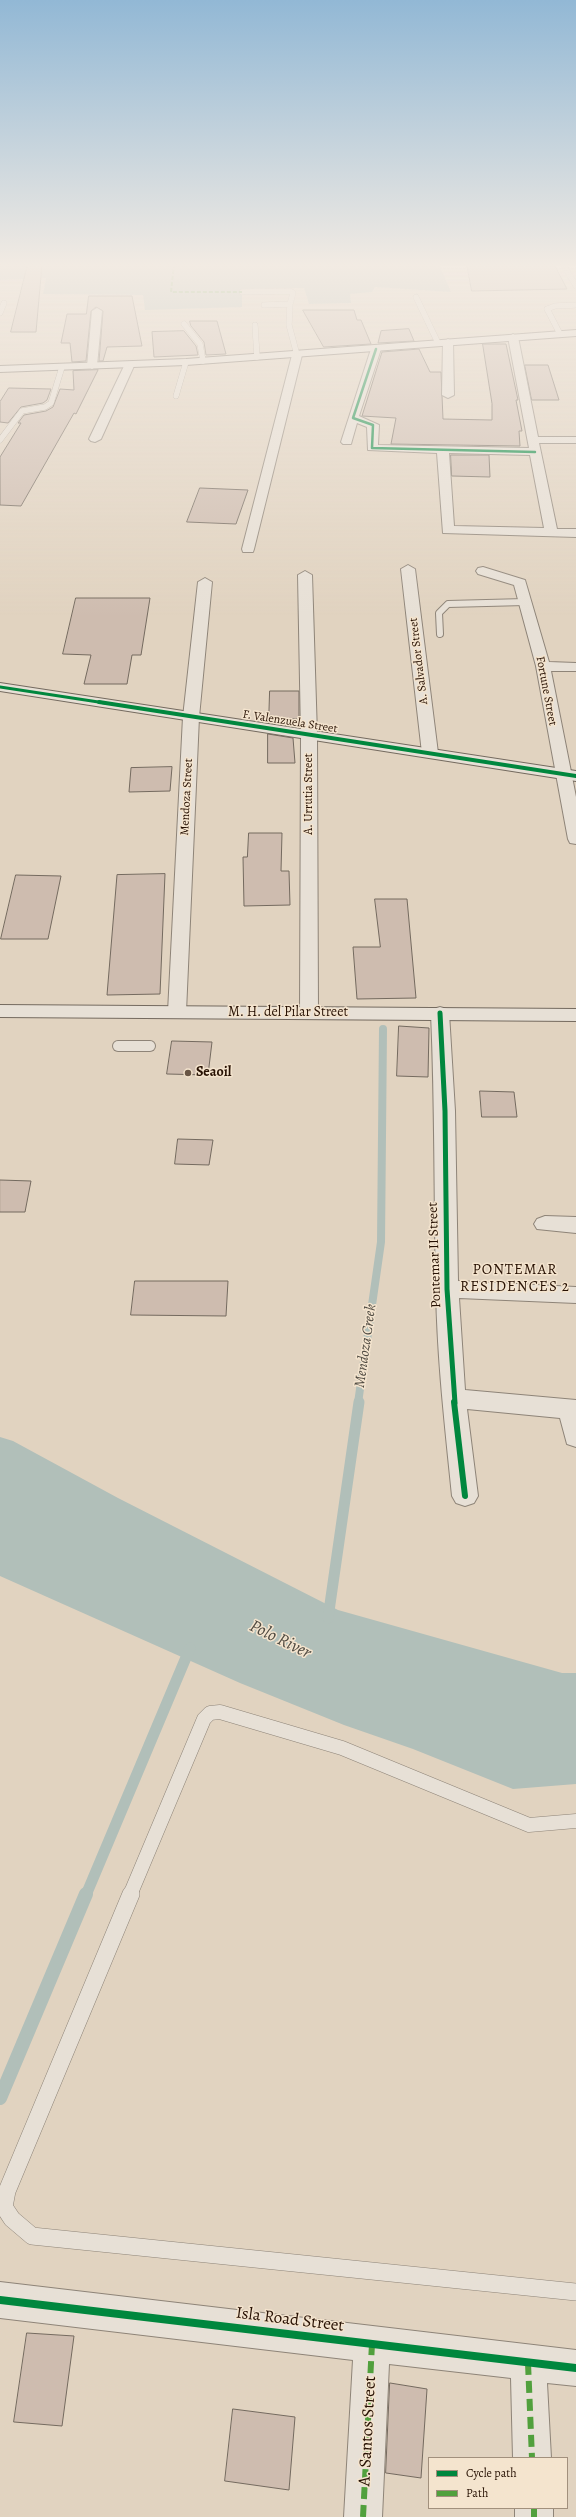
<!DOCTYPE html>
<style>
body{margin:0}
#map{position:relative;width:576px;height:2517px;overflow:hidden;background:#e1d3c0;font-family:Alegreya,serif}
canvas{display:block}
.legend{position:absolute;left:428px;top:2457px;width:140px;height:52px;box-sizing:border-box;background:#f4e4ce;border:1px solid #a2907d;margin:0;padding:5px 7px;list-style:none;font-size:12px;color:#271103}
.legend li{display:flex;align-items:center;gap:8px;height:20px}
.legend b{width:20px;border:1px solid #a2907d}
</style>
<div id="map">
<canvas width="576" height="2517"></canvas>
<ul class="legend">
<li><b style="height:5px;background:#00873e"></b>Cycle path</li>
<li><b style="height:5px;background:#51a03d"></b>Path</li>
</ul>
</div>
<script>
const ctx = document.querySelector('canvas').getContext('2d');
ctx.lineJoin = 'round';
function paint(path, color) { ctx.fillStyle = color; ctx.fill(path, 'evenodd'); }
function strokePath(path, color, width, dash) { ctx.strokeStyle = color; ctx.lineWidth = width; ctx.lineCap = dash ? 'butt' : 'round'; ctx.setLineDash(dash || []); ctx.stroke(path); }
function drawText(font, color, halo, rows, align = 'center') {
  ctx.font = font + ' Alegreya,serif'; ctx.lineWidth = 3; ctx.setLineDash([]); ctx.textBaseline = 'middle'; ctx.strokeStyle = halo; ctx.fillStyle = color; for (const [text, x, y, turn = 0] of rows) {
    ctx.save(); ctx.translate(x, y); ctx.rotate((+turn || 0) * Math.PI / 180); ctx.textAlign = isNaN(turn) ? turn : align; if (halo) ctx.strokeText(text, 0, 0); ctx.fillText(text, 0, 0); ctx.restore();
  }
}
const water = new Path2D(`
 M0,264h439l12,28 -76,-5 -3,5 -22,2 1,9 -42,1 -5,-16 -62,1v18l-97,3 -2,-15 -100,-1 3,-16 -46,2z
 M0,1437l13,4 105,57 220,112 224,63h14v111l-63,5 -100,-40 -69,-24 -104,-42 -240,-107z`);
const streamFar2 = new Path2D(`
 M358,1403l23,-161 2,-213`);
const streamFar1 = new Path2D(`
 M328,1618l31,-216
 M86,1895l104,-247`);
const stream = new Path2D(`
 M0,2098l86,-204`);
const building = new Path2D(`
 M28,264l14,1 -6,67h-25z
 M467,264h87l13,25 -95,2z
 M89,296h43l10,50 -35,1 -4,14h-4l4,-50 -7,-4 -5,4 -5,50 -14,1 -2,-19h-9l6,-29h19z
 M303,310h51l3,10h4l10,24 -47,3z
 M190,321h27l9,33 -20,1 -2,-13 -13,-16z
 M409,329l5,12 -36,2 3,-12z
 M184,331l12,15 2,9 -44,2 -2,-25z
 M483,344h23l12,56h-2l6,31h-3l1,15 -129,-2 5,-26 -34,-2 20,-64 37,-3 11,23h11l2,47 49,1v-16z
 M525,365h23l11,35h-27z
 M98,370l-22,44 -2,-1 -53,93 -21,-1v-48l21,-34h-3l6,-8 22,-4 7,-4 7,-18 14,1 -1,-19z
 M9,388l42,1 -4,11 -4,3 -22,4 -13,16 -8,-1v-20z
 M451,455h38l1,22 -38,-1z
 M200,488l48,2 -12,34 -49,-2z
 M76,598h74l-9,57h-9l-5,29h-43l7,-29 -28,-1z
 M270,691h29v28h-7l1,7 -24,-3z
 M268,734l25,4 2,25h-27z
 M172,767l-2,24 -41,1 2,-24z
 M249,833h33l-1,38h8l1,34 -46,1 -1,-49h4z
 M165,874l-5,120 -53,1 10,-120z
 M16,875l45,1 -13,63h-47z
 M375,899h32l9,99 -59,1 -4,-52h27z
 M399,1026l30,2 -1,49 -31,-1z
 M172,1041l40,1 -4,33 -41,-1z
 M480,1091l34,1 3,25h-35z
 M178,1139l35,1 -4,25 -34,-1z
 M0,1180l31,1 -6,31h-25z
 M135,1281h93l-2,35 -95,-1z
 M27,2333l47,3 -12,90 -48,-4z
 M390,2383l37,6 -6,89 -35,-5z
 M233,2409l62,8 -6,73 -64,-9z`);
const laneFar4 = new Path2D(`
 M563,264l13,22
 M242,292l48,-1 3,2 -3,11
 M416,297l22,46
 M264,305l26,-1 -1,21 8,30
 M0,313l4,-10
 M184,324l16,20 3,17
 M255,325l2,32
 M560,334l-13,-25 8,-3 21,-1
 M176,396l10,-34
 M0,440l22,-29 23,-4 6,-4 11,-36`);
const laneFar3 = new Path2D(`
 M440,634l-1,-21 9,-9 77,-2`);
const laneFar2 = new Path2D(`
 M118,1046h32`);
const laneFar1 = new Path2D(`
 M130,1895l74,-176 6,-6 10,-1 122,36 187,77 47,-4`);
const lane = new Path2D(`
 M131,1894l-124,297 -3,16 8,12 20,17 544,56`);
const street = new Path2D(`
 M97,308l5,3 -5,55 -5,3 -5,-3 5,-55z
 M513,334l5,3 20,100h38v6h-37l18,86h19v8l-133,-4 -6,-80 -69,-3 -1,-23 -10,-4 -6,21h-8l-2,-2 30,-93 5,-3 5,3 -22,67 20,9 -1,20 151,3 -21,-111zM449,453l81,2 14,73 -90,-2z
 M448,339l5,3 1,53 -6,3 -6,-3 1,-53z
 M297,352l5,3 -48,194 -1,3h-10l-1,-3 50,-194z
 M129,363l5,3 -33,73 -6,3 -4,-1 -2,-2 35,-73z
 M408,565l7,4 23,184 -8,5 -8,-5 -21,-184z
 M483,567l42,13 24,82 27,1v8h-25l25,126v47l-6,-1 -2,-4 -32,-173 -22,-81 -36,-11 -2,-3 2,-3z
 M305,571l7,4 5,160 1,278 -2,4h-14l-2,-4 1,-278 -3,-160z
 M205,578l7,4 -13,135 -13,295 -2,4h-14l-2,-4 15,-295 15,-135z
 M440,1007l7,2 2,4 6,98 3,170 118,6v16l-117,-5 6,92 111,10v47l-9,-3 -7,-26 -93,-9 11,87 -4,7 -9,3 -9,-3 -4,-7c-7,-69 -15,-138 -16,-208 -2,-92 -1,-183 -5,-275l2,-4z
 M545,1216l31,1v16l-39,-4 -3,-5 3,-5z
 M0,2282l576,68v36l-29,-3 4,75h-38l-2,-80 -122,-14 -7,153h-38l9,-157 -353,-42z
 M515,2508h38v9h-38z`);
const secondary = new Path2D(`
 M576,330v6l-390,29 -186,7v-6l186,-7z
 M0,683l576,88v10l-576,-90z
 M0,1005l576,4v12l-576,-4z`);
const quietFar1 = new Path2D(`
 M174,264l-3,28h71`);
const quiet = new Path2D(`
 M528,2363l4,95
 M534,2508v9
 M363,2517l9,-173`);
const cyclewayFar5 = new Path2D(`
 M376,349l-23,69 20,7 -1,23 163,4`);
const cyclewayFar4 = new Path2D(`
 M0,687l105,16`);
const cyclewayFar3 = new Path2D(`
 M99,702l477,74`);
const cyclewayFar2 = new Path2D(`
 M440,1013l5,98 2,178 8,114`);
const cyclewayFar1 = new Path2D(`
 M454,1402l11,94`);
const cycleway = new Path2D(`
 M0,2300l576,68`);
const markers = [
 [188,1073,4,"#685545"]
];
const farStreetnames = [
 ["A. Salvador Street",419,661,-97],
 ["Fortune Street",546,691,79],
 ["F. Valenzuela Street",290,722,9],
 ["A. Urrutia Street",309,794,-90],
 ["Mendoza Street",187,797,-87]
];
const streetNames = [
 ["M. H. del Pilar Street",288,1013],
 ["Pontemar II Street",435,1255,-92]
];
const poiNames = [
 ["Seaoil",196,1073]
];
const neighbourhoodNames = [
 ["PONTEMAR",515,1270],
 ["RESIDENCES 2",515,1287]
];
const waterNames = [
 ["Mendoza Creek",366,1346,-82]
];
const nearStreetnames = [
 ["Isla Road Street",290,2320,7],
 ["A. Santos Street",368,2431,-87]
];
const nearWaternames = [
 ["Polo River",280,1640,26]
];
paint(water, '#b1bfb9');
strokePath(streamFar2, '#b1bfb9', 8);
strokePath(streamFar1, '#b1bfb9', 11);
strokePath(stream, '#b1bfb9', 14);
paint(building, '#cebcaf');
strokePath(building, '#746a5f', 1);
strokePath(laneFar4, '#8e8478', 6);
strokePath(laneFar3, '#8e8478', 8);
strokePath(laneFar2, '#8e8478', 12);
strokePath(laneFar1, '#8e8478', 15);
strokePath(lane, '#8e8478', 18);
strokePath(street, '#8e8478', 2);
strokePath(secondary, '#746a5f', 2);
strokePath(laneFar4, '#e7e0d6', 5.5);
strokePath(laneFar3, '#e7e0d6', 6);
strokePath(laneFar2, '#e7e0d6', 10);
strokePath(laneFar1, '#e7e0d6', 14);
strokePath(lane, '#e7e0d6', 17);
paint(street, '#e7e0d6');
paint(secondary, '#e7e0d6');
strokePath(quietFar1, '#51a03d', 2, [4, 2]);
strokePath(quiet, '#51a03d', 6, [12, 6]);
strokePath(cyclewayFar5, '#00873e', 2.5);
strokePath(cyclewayFar4, '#00873e', 3);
strokePath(cyclewayFar3, '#00873e', 4);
strokePath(cyclewayFar2, '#00873e', 5);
strokePath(cyclewayFar1, '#00873e', 6);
strokePath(cycleway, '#00873e', 8);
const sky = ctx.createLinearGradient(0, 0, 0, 617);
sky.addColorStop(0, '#92b8d5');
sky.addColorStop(0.43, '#f2ebe3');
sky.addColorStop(1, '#f2ebe300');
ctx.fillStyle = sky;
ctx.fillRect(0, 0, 576, 617);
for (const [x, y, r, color] of markers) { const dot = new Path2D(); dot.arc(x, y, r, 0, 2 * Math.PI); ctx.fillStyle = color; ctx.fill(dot); strokePath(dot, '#f4e4ce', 1.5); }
drawText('12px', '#271103', '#f4e4ce', farStreetnames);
drawText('14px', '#271103', '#f4e4ce', streetNames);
drawText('bold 14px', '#271103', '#f4e4ce', poiNames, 'left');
ctx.letterSpacing = '1px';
drawText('15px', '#271103', '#f4e4ce', neighbourhoodNames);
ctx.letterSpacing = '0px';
drawText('italic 15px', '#504b42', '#f4e4ce', waterNames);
drawText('17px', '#271103', '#f4e4ce', nearStreetnames);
drawText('italic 18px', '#504b42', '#f4e4ce', nearWaternames);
</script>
